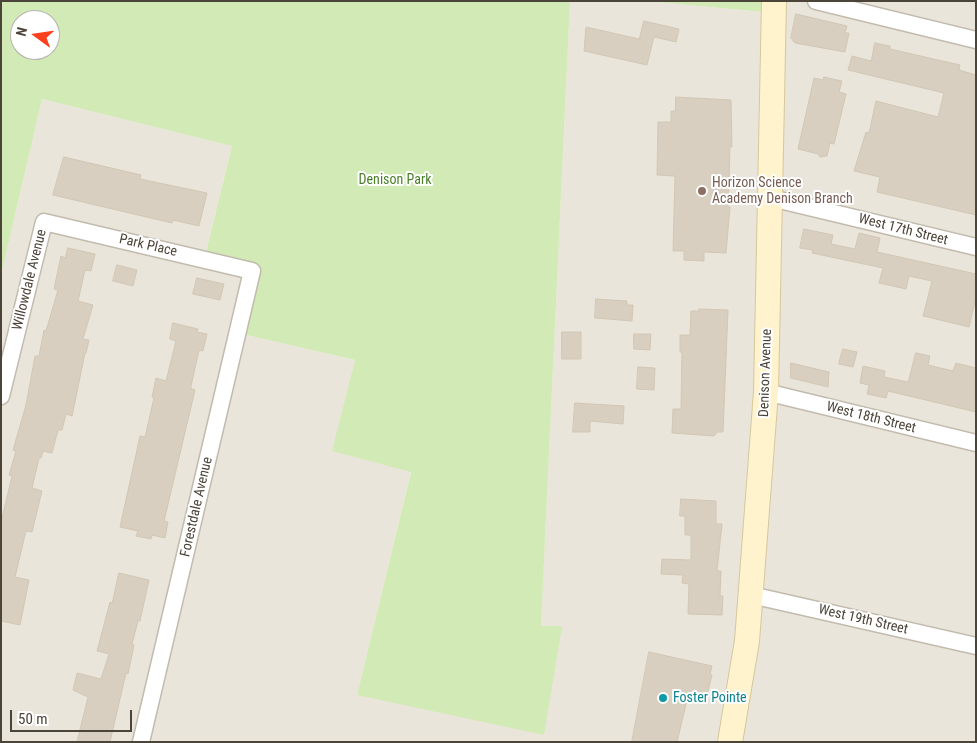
<!DOCTYPE html>
<style>
body{margin:0}
#map{position:relative;width:977px;height:743px;overflow:hidden;background:#f6f3ec;font-family:"Roboto Condensed",sans-serif}
canvas{display:block}
.frame{position:absolute;inset:0;border:2px solid #4b4439;pointer-events:none}
.north{position:absolute;left:10px;top:10px;width:50px;height:50px;box-sizing:border-box;background:#fff;border:1px solid #b7b4b0;border-radius:50%;rotate:284deg;font-size:14px;font-weight:700;line-height:20px;text-align:center;color:#4b4439}
.north::after{content:'';display:block;margin:auto;width:18px;height:22px;background:#fc3f1d;clip-path:polygon(50% 0,100% 100%,50% 72%,0 100%)}
.scale{position:absolute;left:10px;top:710px;width:122px;height:22px;box-sizing:border-box;border:2px solid #4b4439;border-top:0;padding-left:6px;font-size:15px;line-height:18px;white-space:nowrap;color:#4b4439;-webkit-text-stroke:4px #fff;paint-order:stroke}
</style>
<div id="map">
<canvas width="977" height="743"></canvas>
<div class="frame"></div>
<div class="north">N</div>
<div class="scale">50 m</div>
</div>
<script>
const ctx = document.querySelector('canvas').getContext('2d');
ctx.lineJoin = 'round';
function paint(path, color) { ctx.fillStyle = color; ctx.fill(path, 'evenodd'); }
function strokePath(path, color, width, dash) { ctx.strokeStyle = color; ctx.lineWidth = width; ctx.lineCap = dash ? 'butt' : 'round'; ctx.setLineDash(dash || []); ctx.stroke(path); }
function drawText(font, color, halo, rows, align = 'center') {
  ctx.font = font + ' "Roboto Condensed",sans-serif'; ctx.lineWidth = 4; ctx.setLineDash([]); ctx.textBaseline = 'middle'; ctx.strokeStyle = halo; ctx.fillStyle = color; for (const [text, x, y, turn = 0] of rows) {
    ctx.save(); ctx.translate(x, y); ctx.rotate((+turn || 0) * Math.PI / 180); ctx.textAlign = isNaN(turn) ? turn : align; if (halo) ctx.strokeText(text, 0, 0); ctx.fillText(text, 0, 0); ctx.restore();
  }
}
const residential = new Path2D(`
 M570,1h76l127,12 1,-12h202v741h-975v-467l41,-176 190,47 -28,113 48,12 -14,62 117,27 -22,91 78,20 -54,224 205,-69h-21z`);
const green = new Path2D(`
 M1,1h569l-29,625h21l-18,109 -187,-40 54,-223 -79,-21 23,-91 -117,-27 14,-61 -48,-12 28,-114 -190,-47 -41,176zM20,20h30v30h-30z
 M646,1h128v12z`);
const building = new Path2D(`
 M796,14l51,12 -2,7h4l-4,19 -50,-9 -4,-5z
 M644,21l35,8 -3,13 -22,-5 -7,28 -63,-14 2,-24 53,12z
 M875,43l15,3v3l70,16 -1,5 17,5v140l-99,-23 3,-15 -26,-6 12,-39 3,1 7,-32 62,16 6,-24 -96,-23 4,-14 19,5z
 M824,77l18,4 -3,11 7,2 -12,50 -4,-1 -3,13 -7,1 -2,-3 -20,-5 16,-71 9,2z
 M676,97l55,3 1,47 -2,-1 -2,61h2l-4,46 -22,-1v9l-20,-1v-9h-11l2,-75 -18,-1 1,-53h13v-11h4z
 M64,157l77,18 -1,4 67,14 -8,33 -26,-6 -1,3 -119,-28z
 M804,229l29,6 -2,9 24,5 4,-16 21,5 -3,14 99,22v24l-7,29 -46,-11 9,-35 -23,-5 -3,13 -27,-6 4,-15 -71,-15 1,-3 -13,-2z
 M68,248l27,6 -4,17 -6,-1 -7,31 15,4 -10,34 6,1 -3,13h-1l-13,63 -6,-2 -4,16h-4l-6,23 -9,-2 -2,7h-2l-7,30 10,3 -10,41 -6,-1 -11,46 14,3 -9,45 -19,-4v-99l11,-46 -3,-1 7,-24 -3,-1 13,-45 9,-49h4l5,-26 2,1 12,-41 -4,-1 7,-33 4,2z
 M117,265l20,5 -4,16 -20,-5z
 M197,278l27,6 -4,16 -27,-6z
 M596,299l31,2v4h6l-1,16 -37,-3z
 M699,309l29,1 -5,122h-6l-3,4 -42,-3 1,-24h8l1,-57h-2v-17h10l1,-24h8z
 M173,323l25,6 -1,3 10,2 -4,17 -4,-1 -8,36v3l4,1 -31,131 4,1 -3,16 -13,-3 -1,4 -15,-3 2,-5 -18,-4 20,-91 5,1 9,-39 -2,-1 4,-19 10,3 10,-40 -6,-2z
 M562,332h19v27h-19z
 M634,334h17l-1,16 -16,-1z
 M843,349l14,3 -4,15 -14,-3z
 M916,353l14,3 -2,9 25,6 3,-8 20,5v44l-88,-21 -2,7 -19,-4 2,-9 -9,-2 3,-17 22,5 -1,6 24,5z
 M791,363l38,9 -1,15 -37,-9z
 M638,367l17,1 -1,22 -17,-1z
 M575,403l49,3 -1,18 -33,-3v11h-17z
 M681,499l35,2v23h6l-5,47h4l-1,25h3l-1,19 -34,-1 1,-30 -7,-1 1,-8 -22,-1 1,-15 29,1v-25h-6v-19h-5z
 M119,573l30,7 -9,41h-2l-6,23 2,1 -6,29 -2,-1 -16,69h-33l11,-45 -15,-7 4,-17 24,6 8,-25 -12,-3 13,-49 2,1z
 M649,652l63,14 -2,8 2,1 -6,24 -18,-3 -11,46h-45z`);
const minor = new Path2D(`
 M816,1l160,39
 M771,198l205,49
 M766,392l210,51
 M1,396l43,-174 208,49 -111,471
 M751,595l225,51`);
const secondary = new Path2D(`
 M730,742l17,-101 19,-249 8,-391`);
const markers = [
 [702,191,5,"#8d6e63"],
 [663,698,5,"#0f9aa8"]
];
const parkNames = [
 ["Denison Park",395,180]
];
const educationNames = [
 ["Horizon Science",712,183],
 ["Academy Denison Branch",712,199]
];
const streetNames = [
 ["West 17th Street",903,230,14],
 ["Park Place",148,246,13],
 ["Willowdale Avenue",30,280,-76],
 ["Denison Avenue",766,373,-88],
 ["West 18th Street",871,418,14],
 ["Forestdale Avenue",197,507,-77],
 ["West 19th Street",863,620,13]
];
const cultureNames = [
 ["Foster Pointe",673,698]
];
paint(residential, '#eae5da');
paint(green, '#d2eab5');
paint(building, '#d8cfc1');
strokePath(building, '#d3c7b4', 1);
strokePath(minor, '#c2bbae', 19);
strokePath(secondary, '#d6c79b', 26);
strokePath(minor, '#fff', 16);
strokePath(secondary, '#fff3cd', 24);
for (const [x, y, r, color] of markers) { const dot = new Path2D(); dot.arc(x, y, r, 0, 2 * Math.PI); ctx.fillStyle = color; ctx.fill(dot); strokePath(dot, '#fff', 2); }
drawText('14px', '#4a7f2a', '#fff', parkNames);
drawText('14px', '#785e54', '#fff', educationNames, 'left');
drawText('14px', '#4b4439', '#fff', streetNames);
drawText('14px', '#0d838f', '#fff', cultureNames, 'left');
</script>
